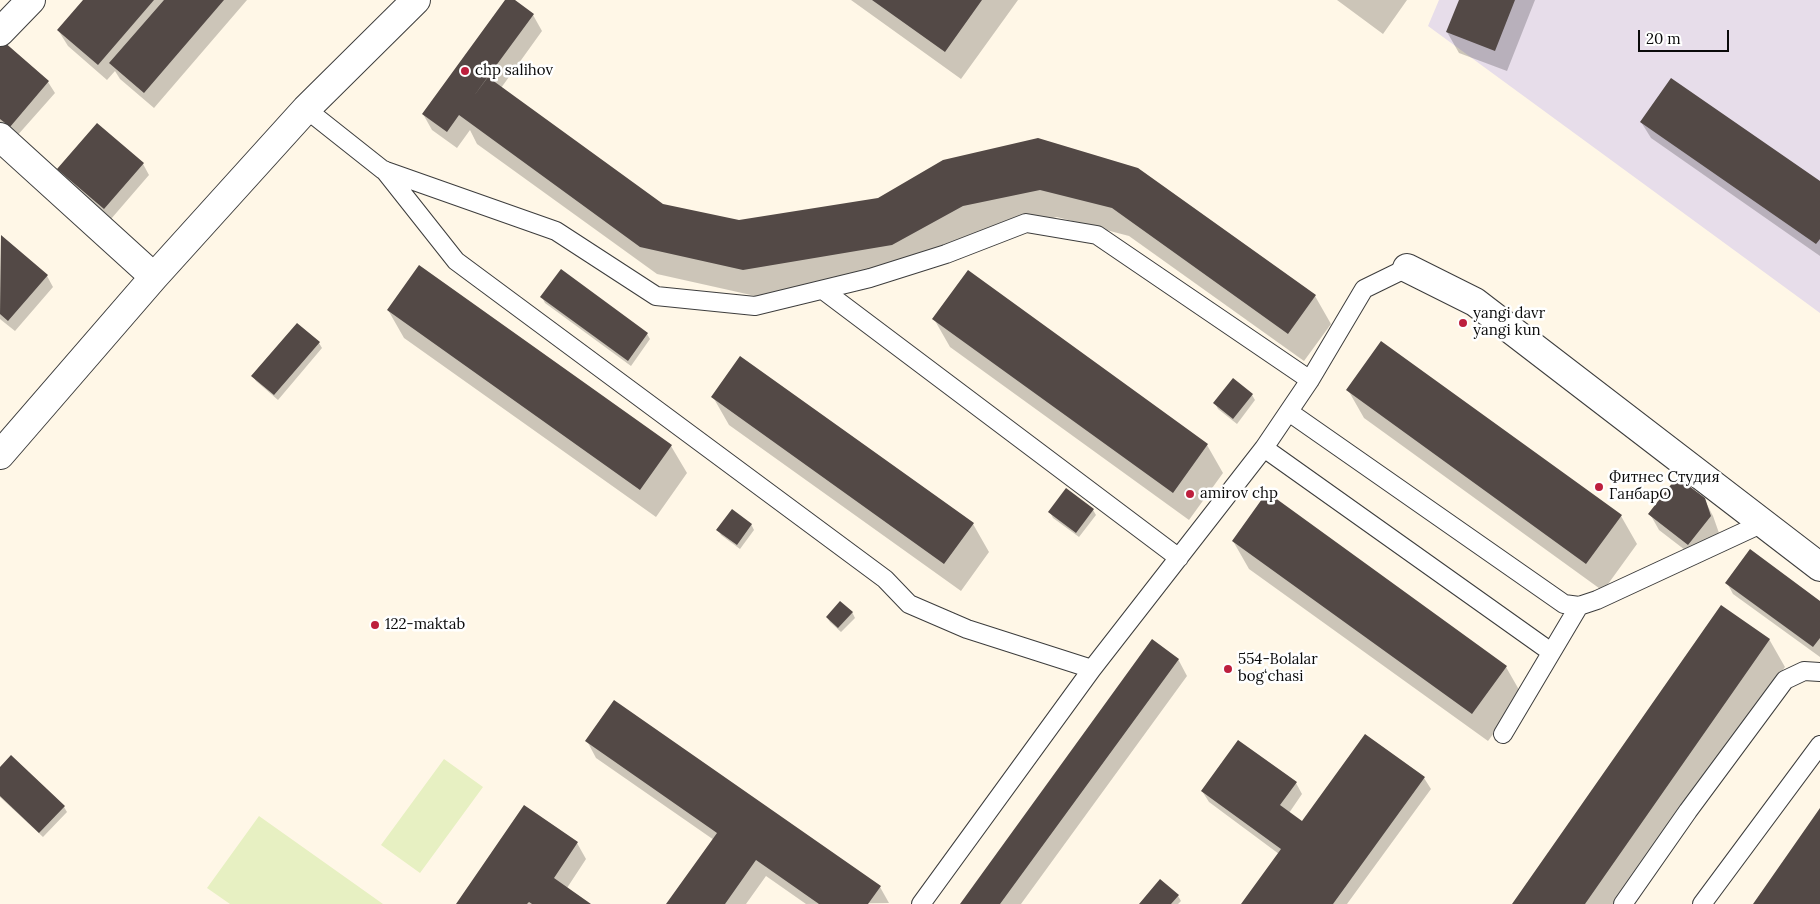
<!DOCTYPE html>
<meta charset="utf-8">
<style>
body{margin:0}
#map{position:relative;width:1820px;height:904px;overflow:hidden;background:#fff7e7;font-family:Lora,serif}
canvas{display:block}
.scale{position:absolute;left:1638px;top:30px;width:91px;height:22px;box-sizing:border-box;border:2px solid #0a0a0a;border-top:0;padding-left:6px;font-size:15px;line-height:18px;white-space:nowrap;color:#0a0a0a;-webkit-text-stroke:4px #fff;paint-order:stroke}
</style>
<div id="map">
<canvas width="1820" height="904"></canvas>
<div class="scale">20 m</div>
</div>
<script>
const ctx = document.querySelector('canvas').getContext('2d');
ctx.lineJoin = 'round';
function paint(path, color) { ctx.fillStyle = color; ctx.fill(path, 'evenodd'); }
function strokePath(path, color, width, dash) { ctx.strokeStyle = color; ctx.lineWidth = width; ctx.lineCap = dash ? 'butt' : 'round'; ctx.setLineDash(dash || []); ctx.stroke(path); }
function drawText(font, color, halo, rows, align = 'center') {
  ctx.font = font + ' Lora,serif'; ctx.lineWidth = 5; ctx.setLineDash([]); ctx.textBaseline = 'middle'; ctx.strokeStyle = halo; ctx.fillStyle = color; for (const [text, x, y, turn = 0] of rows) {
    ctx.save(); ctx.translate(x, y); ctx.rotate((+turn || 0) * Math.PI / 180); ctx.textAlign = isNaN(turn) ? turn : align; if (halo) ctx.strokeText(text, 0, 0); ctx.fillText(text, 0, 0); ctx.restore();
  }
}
const industrial = new Path2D(`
 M1439,0h381v313l-392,-287z`);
const pitch = new Path2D(`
 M444,759l39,28 -63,86 -39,-28z
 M259,816l124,88h-153l-23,-16z`);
const shadow = new Path2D(`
 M84,0h163l-93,108 -34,-29 -5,-8 -8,9 -39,-34 -10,-16z
 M506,0h6l21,15 9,16 -41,57 161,117 77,17 139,-23 160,-59 277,156 16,28 -27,37 -175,-125 -72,-19 -78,17 -71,39 -148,24 -103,-23 -180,-130 -7,-14 -13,18 -25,-18 -9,-16z
 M851,0h167l-57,79z
 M1337,0h70l-24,34z
 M1460,0h75l-28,71 -48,-18 -12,-21z
 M3,43l45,39 7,11 -39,44 -16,-14v-77z
 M1641,122l179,60v74l-169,-118z
 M143,164l6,11 -38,44 -46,-39 -6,-11z
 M1,237l46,39 6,11 -38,44 -15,-12z
 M561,271l86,63 3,5 -19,27 -86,-63 -3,-6z
 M388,310l283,136 16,27 -31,44 -252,-179z
 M934,319l273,126 16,28 -34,47 -239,-173z
 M297,324l22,19 3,5 -44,52 -22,-19 -3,-5z
 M1348,390l273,126 16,28 -34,47 -239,-173z
 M1252,395l3,5 -18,24 -19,-15 -3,-6z
 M713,397l260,127 16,28 -28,39 -232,-166z
 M1704,499l9,17 6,17 -21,27 -39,-30 -9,-16z
 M1093,510l3,5 -17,22 -26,-19 -3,-6z
 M751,524l3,6 -14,19 -19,-14 -3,-5z
 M1233,541l273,126 16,28 -34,46 -239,-172z
 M1727,583l93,20v54l-87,-63z
 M852,612l3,6 -14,14 -11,-10 -3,-5z
 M1769,639l16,28 -164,237h-107z
 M1178,659l9,17 -166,228h-60z
 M587,741l293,146 9,16 -83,1 -40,-28 -20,28h-79l47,-64 -118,-82z
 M0,769l64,38 3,5 -24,25 -43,-40z
 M1424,778l7,11 -84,115h-104l36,-50 -70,-52 -7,-11 94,-8 6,11 -13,19 14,10z
 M577,843l9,16 -19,29 22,16h-132z
 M1178,896l3,5 -3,3h-37z`);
const building = new Path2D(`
 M83,0h71l-56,65 -41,-35z
 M164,0h60l-80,93 -35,-30z
 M505,0h10l19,14 -61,83 15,-20 175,127 76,16 139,-22 65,-38 95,-22 100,30 178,127 -28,39 -176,-126 -72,-18 -77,16 -71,39 -149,25 -103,-23 -181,-132 -12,17 -25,-18z
 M872,0h110l-37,52z
 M1459,0h56l-20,51 -49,-19z
 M3,41l46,40 -39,46 -10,-8v-75z
 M1671,78l149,103v58l-4,5 -176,-122z
 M97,123l47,40 -40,46 -47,-40z
 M1,235l47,40 -40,46 -8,-7z
 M419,265l253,180 -32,45 -253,-180z
 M561,269l87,64 -20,28 -88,-64z
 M968,270l240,174 -35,49 -241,-174z
 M297,323l23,19 -46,53 -23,-19z
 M1381,341l241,174 -36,49 -240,-174z
 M740,356l234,167 -30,41 -233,-167z
 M1233,378l20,16 -20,25 -20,-16z
 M1677,477l28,21 6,18 -23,29 -40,-31z
 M1066,488l28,21 -18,24 -28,-21z
 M1267,492l240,174 -35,48 -240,-173z
 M732,509l20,15 -15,21 -21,-15z
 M1750,549l70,52v37l-7,9 -88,-64z
 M840,601l13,11 -15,16 -12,-11z
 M1721,605l49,34 -185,265h-73z
 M1152,639l27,20 -179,245h-40z
 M614,700l267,186 -13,18h-49l-63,-44 -31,44h-59l51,-71 -132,-92z
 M1365,734l60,43 -92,127h-92l40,-55 -80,-58 37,-51 59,42 -17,23 22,16z
 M11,755l54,51 -26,27 -39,-37v-29z
 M524,805l54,37 -24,36 37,26h-59l-3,-2 -2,2h-71z
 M1820,808v96h-67z
 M1160,879l19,16 -8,9h-32z`);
const lane = new Path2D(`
 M306,109l77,61 173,61 100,65 99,10 115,-28 76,-24 80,-31 71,12 213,145
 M384,170l72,91 429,318 24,25 58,25 125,40
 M823,290l356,268
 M1289,412l275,192 15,2 18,-6 166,-77
 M1264,448l287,204
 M1503,734l76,-128
 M921,904l171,-235 172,-221 46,-68 54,-91 43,-21
 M1623,904l65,-93 97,-131 19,-9 16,1
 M1702,904l118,-159`);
const street = new Path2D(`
 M0,32l31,-32
 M0,137l154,140
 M1407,268l68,34 345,265
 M0,455l154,-178 152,-168 110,-109`);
const markers = [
 [465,71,5,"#bd1f3d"],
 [1463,323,5,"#bd1f3d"],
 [1599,487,5,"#bd1f3d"],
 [1190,494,5,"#bd1f3d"],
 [375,625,5,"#bd1f3d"],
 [1228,669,5,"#bd1f3d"]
];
const poiNames = [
 ["chp salihov",475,71],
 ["yangi davr",1473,314],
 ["yangi kun",1473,331],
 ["Фитнес Студия",1609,478],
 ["ГанбарО",1609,495],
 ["amirov chp",1200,494],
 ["122-maktab",385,625],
 ["554-Bolalar",1238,660],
 ["bogʻchasi",1238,677]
];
paint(industrial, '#e7ddea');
paint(pitch, '#e7f0c2');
paint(shadow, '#0003');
paint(building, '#534946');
strokePath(lane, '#3d3d3d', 20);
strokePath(street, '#3d3d3d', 30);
strokePath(lane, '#fff', 18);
strokePath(street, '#fff', 28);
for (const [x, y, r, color] of markers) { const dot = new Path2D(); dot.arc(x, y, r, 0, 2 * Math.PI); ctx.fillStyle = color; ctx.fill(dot); strokePath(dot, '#fff', 2); }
drawText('15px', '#0a0a0a', '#fff', poiNames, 'left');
</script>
